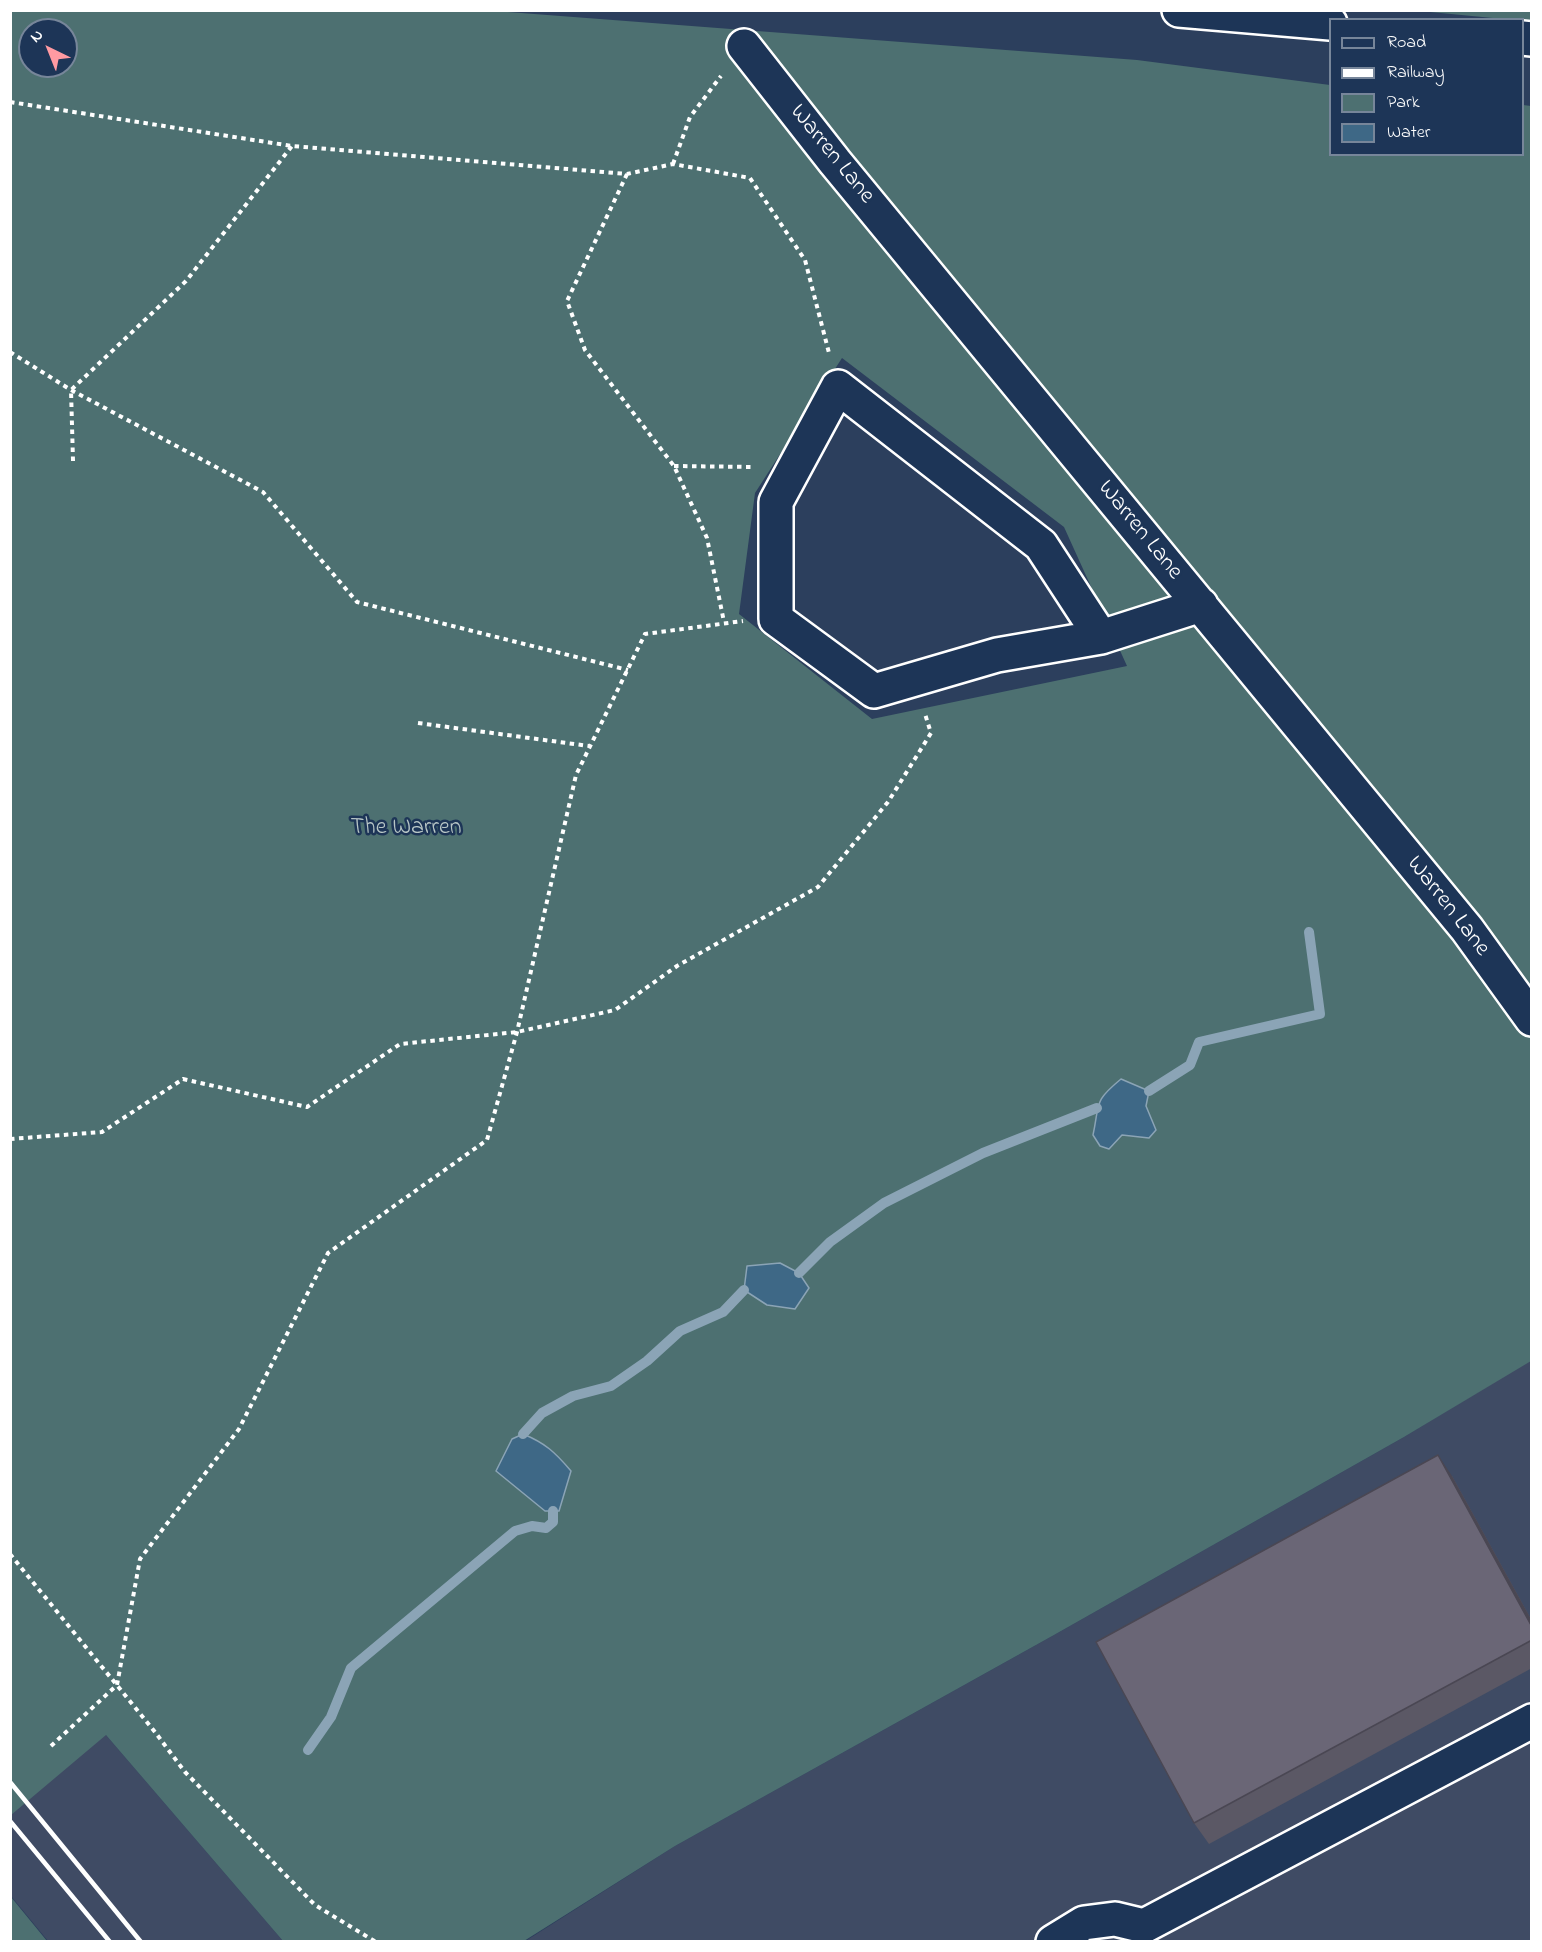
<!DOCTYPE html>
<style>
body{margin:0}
#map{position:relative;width:1542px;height:1952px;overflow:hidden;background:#2c3f5d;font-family:"Indie Flower",sans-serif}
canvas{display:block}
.frame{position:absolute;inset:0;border:12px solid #fff;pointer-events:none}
.legend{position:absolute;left:1329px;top:18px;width:195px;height:138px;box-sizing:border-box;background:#1d3557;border:2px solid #77869a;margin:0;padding:8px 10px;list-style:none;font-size:18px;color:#fff}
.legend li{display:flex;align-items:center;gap:12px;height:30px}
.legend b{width:30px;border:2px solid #77869a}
.north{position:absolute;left:18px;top:18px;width:60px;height:60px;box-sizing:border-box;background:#1d3557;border:2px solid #77869a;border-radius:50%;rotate:317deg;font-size:16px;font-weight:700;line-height:24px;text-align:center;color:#fff}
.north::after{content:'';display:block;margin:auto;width:21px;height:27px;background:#ff9aa2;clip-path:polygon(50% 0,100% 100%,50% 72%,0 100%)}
</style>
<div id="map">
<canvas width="1542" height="1952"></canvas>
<div class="frame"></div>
<ul class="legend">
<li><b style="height:8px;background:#1d3557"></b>Road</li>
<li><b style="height:8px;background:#fff"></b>Railway</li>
<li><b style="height:16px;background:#4d7071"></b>Park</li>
<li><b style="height:16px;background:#3e6886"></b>Water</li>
</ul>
<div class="north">N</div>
</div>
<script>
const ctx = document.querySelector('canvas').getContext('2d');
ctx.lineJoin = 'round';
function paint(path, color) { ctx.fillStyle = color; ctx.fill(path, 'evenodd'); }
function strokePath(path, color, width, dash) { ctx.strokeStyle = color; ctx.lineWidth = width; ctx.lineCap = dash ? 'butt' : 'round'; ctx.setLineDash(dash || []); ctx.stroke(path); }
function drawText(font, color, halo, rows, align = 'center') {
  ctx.font = font + ' "Indie Flower",sans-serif'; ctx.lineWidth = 5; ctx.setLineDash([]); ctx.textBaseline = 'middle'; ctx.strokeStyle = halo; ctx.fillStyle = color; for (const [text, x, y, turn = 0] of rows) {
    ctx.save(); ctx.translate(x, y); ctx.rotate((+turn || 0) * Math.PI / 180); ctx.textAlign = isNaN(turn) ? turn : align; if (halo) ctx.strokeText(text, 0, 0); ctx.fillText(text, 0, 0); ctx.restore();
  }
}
const built = new Path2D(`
 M1531,1360v581l-1007,1 151,-96 379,-211 350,-198z
 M10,1645l96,90 177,206h-235l-37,-45z`);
const green = new Path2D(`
 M11,11h484l642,49 193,25v69h192l1,-49 8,1v1255l-127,76 -350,198 -379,211 -151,95h-241l-177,-206 -95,80zM30,30h36v36h-36zM842,358l222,169 63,139 -255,53 -133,-105 16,-121z
 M1420,11h111v12l-8,-1 -1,-2 -19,-1z
 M10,1897h1l36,44h-36z`);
const water = new Path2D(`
 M1121,1079l28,12 -3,15 10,24 -7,8 -27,-3 -13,14 -9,-3 -7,-11c7,-32 0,-33 28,-56z
 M780,1263l19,10 10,15 -14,21 -28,-4 -23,-15 3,-24z
 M523,1434c22,9 32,18 48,37l-12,40h-14l-49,-40 16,-32z`);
const stream = new Path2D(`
 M1149,1091l41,-26 9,-23 121,-28 -11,-82
 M799,1273l31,-31 54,-39 99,-50 114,-45
 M523,1434l19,-21 31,-17 38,-10 36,-25 33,-30 43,-19 21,-22
 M308,1750l23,-33 20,-49 164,-137 17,-5 14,2 7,-6v-11`);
const path = new Path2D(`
 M10,102l282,44 335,28 46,-10 77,14 55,82 24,93
 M673,164l17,-47 31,-41
 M627,174l-60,127 18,49 89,116 33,72 17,84
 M10,352l61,38 192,102 94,110 271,68
 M73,461l-2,-71 115,-109 106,-135
 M674,466l81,1
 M418,723l171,23
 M10,1139l92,-7 81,-53 124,28 93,-63 117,-12 98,-22 62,-44 141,-79 70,-85 43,-69 -6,-19
 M10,1554l145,178 30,40 130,133 61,37
 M51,1746l66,-61 23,-126 99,-130 89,-176 159,-113 30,-108 59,-257 69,-141 98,-13`);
const minor = new Path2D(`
 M744,46l91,116 632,767 65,90
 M1101,637l-60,-92 -203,-158 -62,115v117l98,72 123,-36 104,-18 100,-32
 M1053,1942l31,-19 31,-4 29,7 388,-205`);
const highway = new Path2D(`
 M1179,10l151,13
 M1522,38l10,1`);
const rail = new Path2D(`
 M10,1782l131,160
 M10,1821l100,121`);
const wall = new Path2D(`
 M1452,1476l80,145v47l-323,176 -15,-21z`);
const shadedWall = new Path2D(`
 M1438,1455l14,21 80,145v6z`);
const building = new Path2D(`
 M1438,1455l94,172v13l-338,183 -98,-181z`);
const streetNames = [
 ["Warren Lane",831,155,51],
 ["Warren Lane",1139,531,51],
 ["Warren Lane",1447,907,52]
];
const parkNames = [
 ["The Warren",406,829]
];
paint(built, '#3f4b64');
paint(green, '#4d7071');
paint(water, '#3e6886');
strokePath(water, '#8ba4b6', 1.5);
strokePath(stream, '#8ba4b6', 10);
strokePath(minor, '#fff', 38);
strokePath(highway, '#fff', 38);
strokePath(path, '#fff', 4, [4.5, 4.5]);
strokePath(minor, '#1d3557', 33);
strokePath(highway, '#1d3557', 33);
strokePath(rail, '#fff', 4.5);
paint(wall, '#5b5865');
paint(shadedWall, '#4a4753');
paint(building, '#6a6676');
strokePath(building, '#4a4753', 1.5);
drawText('24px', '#fff', '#1d3557', streetNames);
drawText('24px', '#b8c6c6', '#1d3557', parkNames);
</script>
